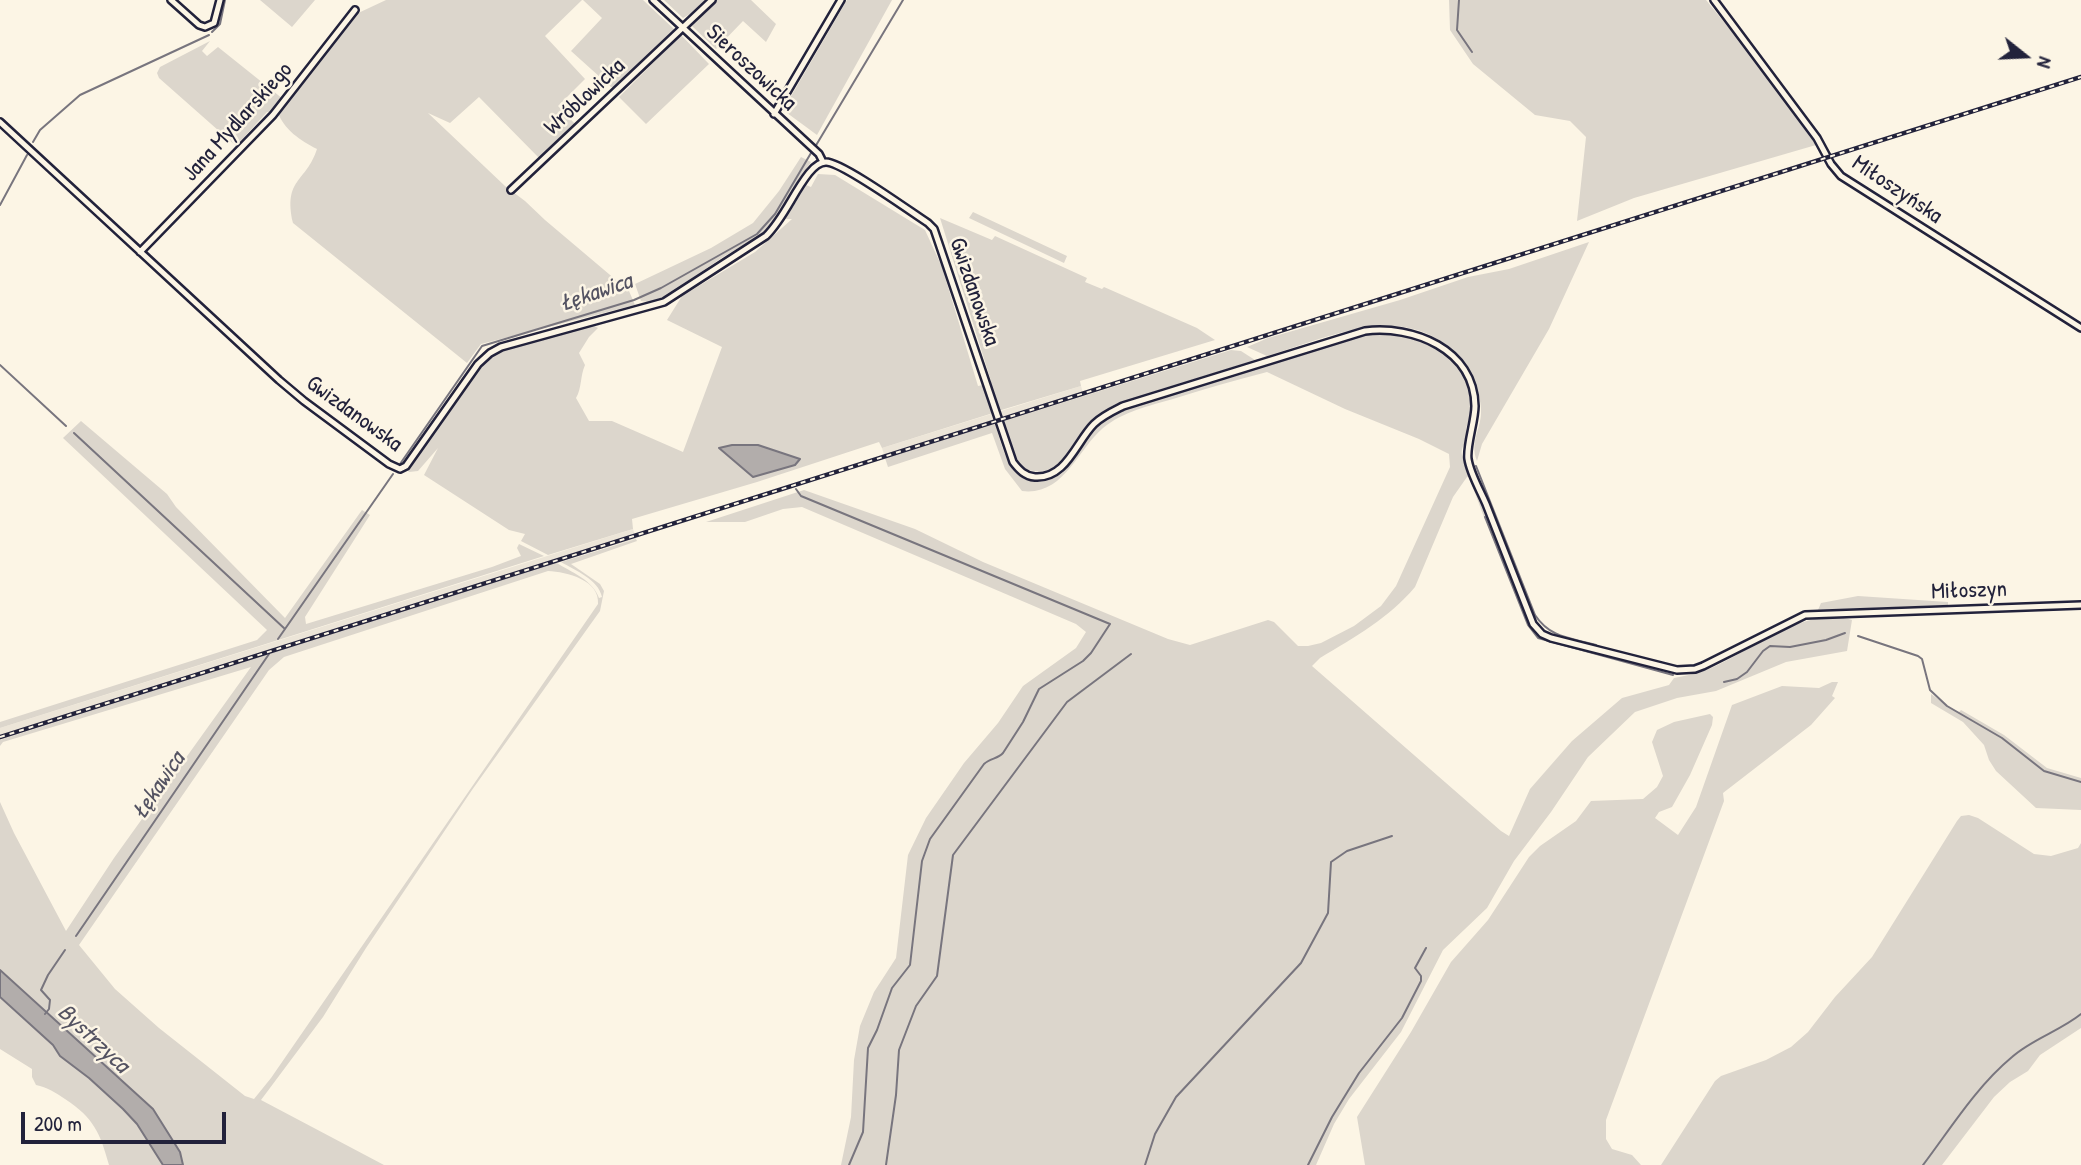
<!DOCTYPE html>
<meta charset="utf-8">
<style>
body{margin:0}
#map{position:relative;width:2081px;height:1165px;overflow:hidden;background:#fcf5e5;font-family:"Patrick Hand",sans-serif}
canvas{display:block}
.north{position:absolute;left:1990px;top:21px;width:70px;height:70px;-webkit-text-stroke:5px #fcf5e5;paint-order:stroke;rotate:108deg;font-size:19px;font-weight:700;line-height:28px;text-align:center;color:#22223b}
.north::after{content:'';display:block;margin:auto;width:24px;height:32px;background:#22223b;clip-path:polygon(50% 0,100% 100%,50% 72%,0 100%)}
.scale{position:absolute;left:21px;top:1112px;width:205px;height:32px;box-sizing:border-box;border:4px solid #22223b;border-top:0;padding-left:9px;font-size:21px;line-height:24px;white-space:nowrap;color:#22223b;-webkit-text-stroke:5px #fcf5e5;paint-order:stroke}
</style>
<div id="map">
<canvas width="2081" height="1165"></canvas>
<div class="north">N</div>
<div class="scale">200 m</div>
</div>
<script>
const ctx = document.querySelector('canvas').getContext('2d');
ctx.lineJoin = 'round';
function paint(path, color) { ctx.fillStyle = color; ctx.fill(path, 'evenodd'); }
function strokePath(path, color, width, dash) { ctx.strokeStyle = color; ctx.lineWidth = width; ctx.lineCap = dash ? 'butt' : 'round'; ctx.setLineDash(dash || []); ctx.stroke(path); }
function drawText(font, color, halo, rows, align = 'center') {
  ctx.font = font + ' "Patrick Hand",sans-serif'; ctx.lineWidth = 5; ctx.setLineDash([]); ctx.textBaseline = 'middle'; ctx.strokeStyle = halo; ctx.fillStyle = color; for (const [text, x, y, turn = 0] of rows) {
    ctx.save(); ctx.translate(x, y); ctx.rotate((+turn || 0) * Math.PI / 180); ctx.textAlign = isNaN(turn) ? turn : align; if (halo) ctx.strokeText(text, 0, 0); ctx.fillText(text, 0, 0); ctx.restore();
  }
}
const built = new Path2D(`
 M1081,386l3,10 -199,62 -3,-10z
 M633,529l3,10 -81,23 -555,178v-12z`);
const green = new Path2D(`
 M260,0h55l-23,27z
 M386,0h196l-37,36 40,43 -27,27 18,19 -36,34 -61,-62 -29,26 -22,-10 77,73 20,15 20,19 84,71 6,14 -154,39 -14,19 -174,-140c-10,-45 13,-40 24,-74 -16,-8 -34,-20 -39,-37l76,-97z
 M583,0h60l32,30 -58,57h-6l-40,-36 31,-33z
 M664,0h41l-10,11 -12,7z
 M716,0h35l25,24 -10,18 -23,-21 -27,28 -24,-23z
 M847,0h45l-75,135 -34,-25z
 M1449,0h257l41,50 69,95 -182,53 -57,23 9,-84 -16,-16 -35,-6 -62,-51 -23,-34z
 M681,35l28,29 -63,60 -27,-27z
 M210,41l-8,10 5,5 11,-9 65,52 -12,13h-4l-31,34 -77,-68 -2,-5 3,-6z
 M801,157l10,5 -45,70 -43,25 -57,39 -17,6 -8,-1 -6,-17 76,-36 42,-25 26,-32z
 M818,174l17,1 90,55 17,37 36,119 5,-1 10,28 -111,35 -3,-6 -122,40 -125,37 1,10 -85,26 -27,-14 4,-7 -16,-4 -85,-55 14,-27 -20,23 -9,1 -2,-3 72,-100 12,-13 8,-5 93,-26 6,3 -9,9 -10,16 6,12c-5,11 -3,23 -9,33l13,23h23l71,31 39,-105 -55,-27 15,-24 73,-44 37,-33h-7l21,-34 5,2z
 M973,212l94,44 -3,7 -95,-45z
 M940,218l52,22 3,-4 92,42 -2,4 17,7 2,-2 93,41 18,12 -135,41 1,5 -83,25 -8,-28 1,-2z
 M1589,242l-40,87 -67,115 -5,17c-8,-20 5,-32 4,-52 0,-8 -4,-18 -6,-26 -3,-13 -12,-21 -21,-31 -53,-51 -126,-14 -187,4l-20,-9 21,-9 132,-38 68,-23 41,-8z
 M1391,332c9,2 19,3 27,6 25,9 54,38 54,66 0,10 -4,17 -6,25 5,12 -6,15 -4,26 2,7 8,14 11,20 6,14 11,29 16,43l-4,2 -16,-43h-2l-14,20 -38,90c-26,31 -60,50 -95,71l-8,8 189,165 8,5 21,-47 42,-48 50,-43 47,-13 5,-7c10,-2 22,-4 32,-8 42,-16 98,-66 146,-50l-5,31 -61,11 -70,29 -39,7 -42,14 -47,45 -37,55 -37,49 -27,47 -44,42 -42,82 -52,67 -15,25 -18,41h-475l10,-48 3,-57 6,-34 14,-34 22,-34 12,-103 18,-37 38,-55 34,-40 25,-37 53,-38 10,-16 -10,-8 -274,-117 -19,2 -38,13h-39l98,-32 111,39 68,33 185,77 22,6 78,-25 6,2 24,24h10l13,-3 33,-17 27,-20 15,-20 54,-119 -1,-13 -30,-15 -74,-30 -78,-37c-31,8 -63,17 -94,27 -24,7 -49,12 -70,29 -26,22 -39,68 -81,63l-17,-22 -13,-36 -104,34 -3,-9 110,-34c8,24 14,61 48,57 9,-1 19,-6 24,-13 23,-27 21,-40 56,-59l242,-75z
 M1231,350l10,1 14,9c-22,7 -44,14 -67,21 -32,10 -65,18 -93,38 -28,21 -29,63 -71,50l-13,-19 -7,-29z
 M81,421l86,73 9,13 109,111 77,-108 8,5 -65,102 1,7 186,-57 29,-11 -4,-8 2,-4 25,12 -544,172v-6l257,-82 10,-10 -204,-192z
 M636,539l1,2 -66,23 29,20 4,7 -4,20 -128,179 -106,158 -43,69 -62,83 123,65h-201l-3,-13 -27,-43 -153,-139v-168l14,31 52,98 48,-73 137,-191 -248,75 -3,4v-6l555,-178c16,10 38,18 44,36l3,-1c-4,-18 -26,-26 -41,-35zM548,571c19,1 52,9 50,33l-327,474 -17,21 -9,-3 -86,-68 -44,-39 -36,-44 190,-275 15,-13z
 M1858,596l90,6v3l-130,5 3,-7z
 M1832,682h6l-6,14 3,2 -24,27 -88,68 1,8 -118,319v19l6,10 20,6 9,10h-276l-8,-48 54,-85 40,-70 37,-42 41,-63 11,-11 36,-25 15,-20 52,-2 14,-12 6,-11 -11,-34 5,-12 17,-8 36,-8 3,3 -1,8 -22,50 -18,32 -13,5 -4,6 23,17 18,-28 36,-102 50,-19 37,2z
 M1931,694l27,19 3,-3 43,25 43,33 34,10v32l-45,-2 -40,-37 -7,-11 -5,-15 -21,-23 -32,-19z
 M1969,815l9,3 56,36 17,2 27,-8 3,-5v185l-41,27 -12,16 -18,11 -16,15 -52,68h-281l54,-84 6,-5 45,-16 25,-13 17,-15 27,-35 37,-40 85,-136 4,-5z
 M0,997l53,48 7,11 29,22 34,31 14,15 26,41h-54c-9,-32 -15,-47 -44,-66 -9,-6 -18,-12 -29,-14l-4,-8v-8l-32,-20z`);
const water = new Path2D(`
 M732,445h26l42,14 -5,6 -42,12 -34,-29z
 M0,970l153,139 27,43 3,13h-20l-26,-41 -14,-15 -34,-31 -29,-22 -7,-11 -53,-48z`);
const stream = new Path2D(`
 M1459,0l-2,30 15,22
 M212,32l8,-8 5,-24
 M33,142l7,-12 40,-35 129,-60
 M815,147l88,-147
 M0,205l27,-50
 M0,365l66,61
 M74,433l211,196
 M400,464l82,-118 152,-46 27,-12 96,-54 18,-20 36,-61
 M1476,466l59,149c15,23 36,23 61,30
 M796,489l5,7 309,128 -19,29 -8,8 -44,28 -16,33 -20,31c-5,6 -13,5 -19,11l-54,75 -8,22 -12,104 -18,23 -15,42 -9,18 -5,84 -14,33
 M1485,517l43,108 10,13 135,37
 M1858,636l60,20 4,3 8,31 17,16 55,32 42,33 37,11
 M278,639l115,-165
 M1724,682l13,-3 10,-7 16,-21 7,-5 20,1 36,-7 19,-7
 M76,936l193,-282
 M45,1014l4,-5 1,-9 -9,-10 7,-15 17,-25
 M886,1165l10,-70 3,-45 17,-44 21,-30 16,-121 114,-153 64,-48
 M1145,1165l10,-31 21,-37 125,-134 27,-50 3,-51 16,-11 45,-15
 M1308,1165l24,-48 27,-44 43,-55 19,-37v-5l-6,-8 11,-20
 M1923,1165c28,-37 53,-78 89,-108 20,-18 48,-26 69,-43`);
const street = new Path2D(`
 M171,0l28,25 6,2 9,-4 6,-23
 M653,0l166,154 4,8
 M1714,0l103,138 14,26 10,12 240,152
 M774,114l67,-114
 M0,122l279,258 25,21 85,63 11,5 6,-3 72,-102 12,-11 11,-6 163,-45 102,-66c18,-18 27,-43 43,-63 4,-5 11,-11 17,-11 16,0 85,50 102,61l6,6 79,233c6,8 12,14 22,15 31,2 41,-35 59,-53 8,-8 19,-13 29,-18l242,-75c48,-6 109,18 110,75 0,15 -9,41 -7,53 2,14 12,31 18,45 16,40 31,80 47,120l9,10 9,4 126,32 18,-1 8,-3 102,-51 276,-10
 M511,190l201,-190
 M140,252l133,-137 82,-105`);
const rail = new Path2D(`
 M0,737l2081,-660`);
const streetNames = [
 ["Sieroszowicka",751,68,43],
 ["Wróblowicka",585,97,-43],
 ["Jana Mydlarskiego",238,122,-48],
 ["Miłoszyńska",1897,190,34],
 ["Gwizdanowska",974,292,71],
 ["Gwizdanowska",354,414,36],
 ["Miłoszyn",1969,591,-2]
];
const waterNames = [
 ["Łękawica",596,293,-19],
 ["Łękawica",159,786,-56],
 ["Bystrzyca",93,1039,43]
];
paint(built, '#ece5d8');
paint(green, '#dcd6cc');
paint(water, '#b2adab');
strokePath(water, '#78757e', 2);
strokePath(stream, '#78757e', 2);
strokePath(street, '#22223b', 10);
strokePath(street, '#fcf5e5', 5);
strokePath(rail, '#22223b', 4.5);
strokePath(rail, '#fcf5e5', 2, [5]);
drawText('23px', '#22223b', '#fcf5e5', streetNames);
drawText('italic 24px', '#545362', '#fcf5e5', waterNames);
</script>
